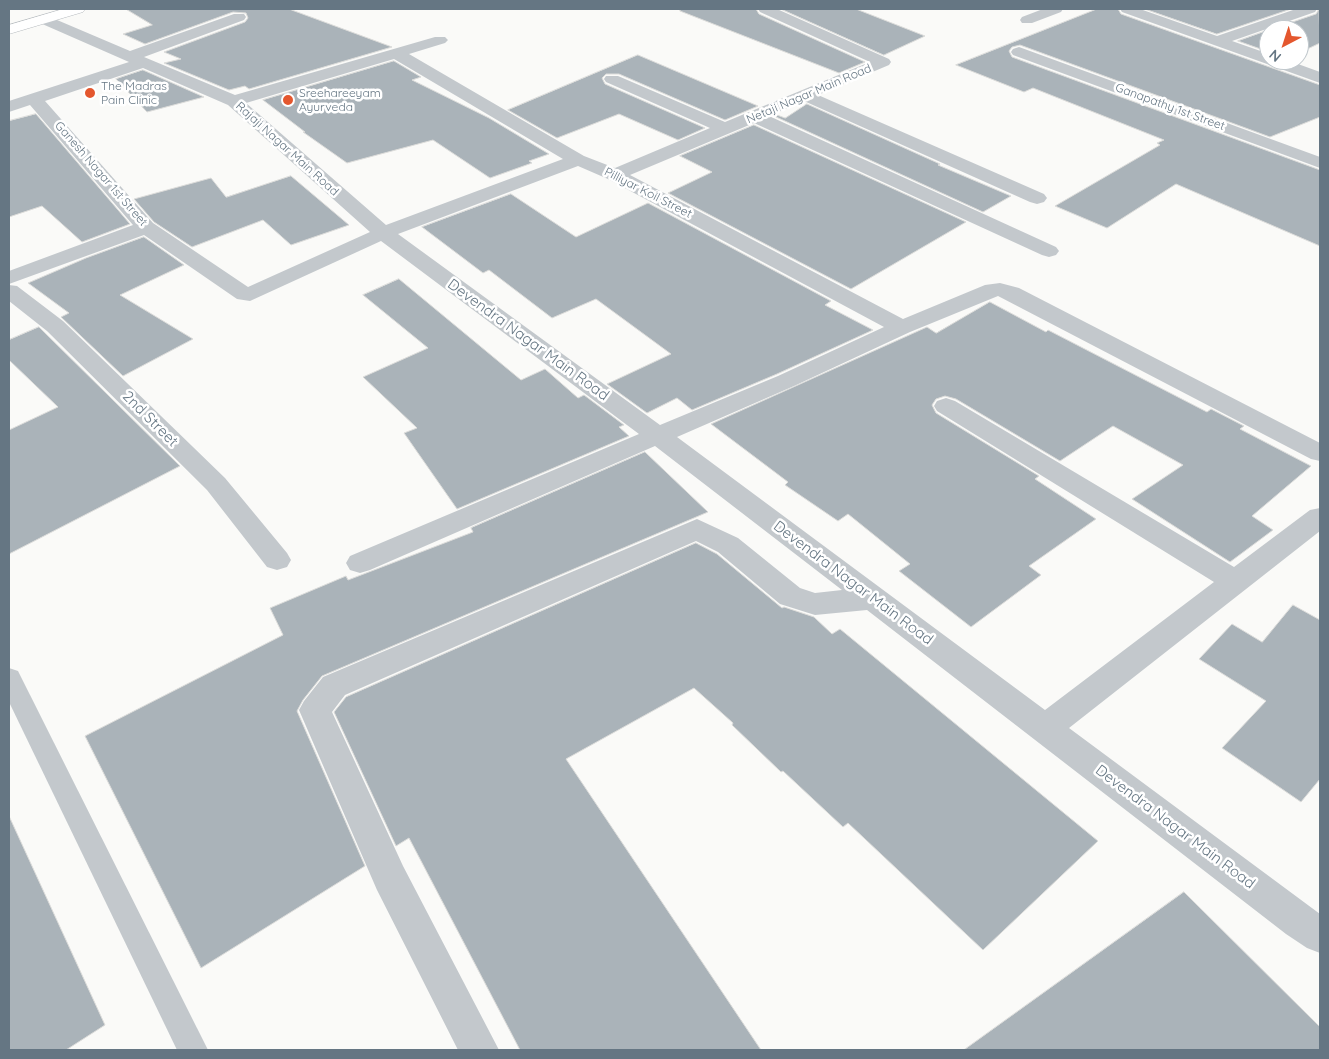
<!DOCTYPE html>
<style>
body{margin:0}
#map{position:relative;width:1329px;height:1059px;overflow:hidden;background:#fafaf8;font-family:Quicksand,sans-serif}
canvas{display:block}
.frame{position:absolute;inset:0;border:10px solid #657683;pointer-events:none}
.north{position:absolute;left:1259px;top:20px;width:50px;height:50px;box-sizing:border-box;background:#fff;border:1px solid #c1c8cd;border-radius:50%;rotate:220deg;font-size:14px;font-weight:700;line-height:20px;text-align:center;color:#657683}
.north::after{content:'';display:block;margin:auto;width:18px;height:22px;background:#e4572e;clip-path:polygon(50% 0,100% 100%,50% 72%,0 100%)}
</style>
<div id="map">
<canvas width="1329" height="1059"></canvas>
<div class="frame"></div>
<div class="north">N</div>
</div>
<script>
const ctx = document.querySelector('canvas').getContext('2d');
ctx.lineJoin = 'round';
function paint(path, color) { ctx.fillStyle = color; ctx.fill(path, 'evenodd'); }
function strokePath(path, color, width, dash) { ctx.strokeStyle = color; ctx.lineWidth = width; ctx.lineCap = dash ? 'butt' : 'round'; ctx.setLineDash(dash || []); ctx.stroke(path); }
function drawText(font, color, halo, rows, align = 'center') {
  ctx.font = font + ' Quicksand,sans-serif'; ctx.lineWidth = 5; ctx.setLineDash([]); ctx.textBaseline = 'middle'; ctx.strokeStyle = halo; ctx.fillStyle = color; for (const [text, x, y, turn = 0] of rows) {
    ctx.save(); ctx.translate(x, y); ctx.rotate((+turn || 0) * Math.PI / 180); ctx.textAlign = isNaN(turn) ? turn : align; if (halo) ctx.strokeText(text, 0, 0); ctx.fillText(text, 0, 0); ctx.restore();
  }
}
const building = new Path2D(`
 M126,9h163l103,38 -143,42 -4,-3 -16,4 -65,-27 17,-4 -17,-7 81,-30 3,-4 -2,-5 -13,-1 -88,32 -22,-10 29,-9z
 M681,9h75l3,5 106,48 -26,11 -159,-62z
 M781,9h75l69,27 -41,19z
 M1097,9h21l3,5 199,71v32l-50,20 -250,-92 -8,2 -3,4 3,6 308,113v76l-144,-62 -69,44 -52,-22 105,-61 -3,-2 7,-3 -131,-52 -9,4 -68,-27z
 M1145,9h146l-74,25z
 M1319,9l1,34 -21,10v-23h-30l47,-16z
 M1269,30v22l-31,-11z
 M638,55l120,51 -33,14 -106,-46h-13l-4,4 3,6 100,44 -27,12 -59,-26 -62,24 -49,-28z
 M394,61l27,16 -9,3 77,38 60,36 -20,7 3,2 -42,15 -57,-38 -86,23 -44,-31h2l-42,-32z
 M143,70l61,27 -57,15 -31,-33z
 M807,104l133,60 -2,1 73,31 -28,16 -209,-96 3,-1 8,3z
 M36,114l94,110 -48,18 -40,-36 -33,11v-96z
 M754,125l212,97 -115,67 -183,-96 44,-21 -32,-16z
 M291,176l58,49 -58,20 -28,-25 -71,27 -38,-25 -20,-23 77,-21 15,19z
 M511,194l65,43 72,-34 183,98 -6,4 48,25 -96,44 -85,36 -15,-12 -30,15 -40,-29 64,-30 -75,-55 -44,19 -63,-48 -6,3 -61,-46z
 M144,237l40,28 -64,30 73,44 -70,37 -62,-59 8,-4 -41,-30 58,-25z
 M399,279l122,101 24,-11 33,29 6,-3 40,30 -5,2 10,9 -172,73 -53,-76 13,-5 -54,-51 65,-29 -65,-53z
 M990,302l56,30 2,-2 159,82 4,-3 33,17 -4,3 71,37 -59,50 21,14 -43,32 -98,-63 51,-34 -70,-39 -53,35 -104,-62 -11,-3 -9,3 -4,6 4,8 103,63 -4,3 61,40 -67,47 12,9 -70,52 -72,-56 11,-7 -62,-50 -10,7 -53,-36 3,-3 -77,-58 216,-97 9,6z
 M39,327l141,139 -171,88v-124l49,-23 -49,-47v-20z
 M645,452l63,60 -386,164 -19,24 -6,11 68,155 -164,102 -116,-232 198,-101 -13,-27 76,-32 2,4 125,-48 -2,-4z
 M696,543l21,11 65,54 2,-1 30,10 18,17 8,-5 258,212 -115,109 -135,-127 -5,4 -60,-56 -2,1 -49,-47 1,-2 -39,-35 -128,71 195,291h-241l-111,-212 -13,8 -62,-134 12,-15z
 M1293,605l27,15v159l-19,23 -79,-54 44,-47 -67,-42 33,-35 30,18z
 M9,816l96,209 -39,25h-57z
 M1184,892l136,135v23h-356z`);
const lane = new Path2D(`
 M9,668l9,3 190,379h-31l-168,-348z`);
const street = new Path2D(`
 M758,9h19l112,50 2,3 -2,3 -71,30 226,99 3,4 -3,4 -7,2 -7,-2 -226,-101 -35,15 287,131 3,4 -3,4 -7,2 -7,-2 -288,-132 -124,52 273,144 82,-34 15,-2 19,5 301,155v18l-9,-2 -313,-163 -88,36 -116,54 -117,51 368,273 169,-128 -277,-171 -3,-5 3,-5 9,-3 9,3 279,166 76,-57 10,-2v23l-251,197 251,186v39l-13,-5 -21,-14 -419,-324 -52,5 -35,-11 -62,-52 -22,-11 -351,154 -13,17 71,154 96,184h-41l-81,-160 -78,-180 5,-9 19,-24 374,-158 41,19 62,50 15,5 27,-3 -187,-144 -285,124 -10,3 -10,-3 -4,-7 4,-7 289,-122 -258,-193 -131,60 -13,-2 -93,-64 -135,49v-13l124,-46 -103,-120 -21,7v-11l120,-39 -89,-39 -2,-3 2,-3h10l80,34 104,-37h10l2,3 -2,3 -100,37 91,38 200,-58h10l3,3 -3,3 -36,11 175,102 31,12 95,-40 -104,-46 -2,-3 2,-3h12l107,46 145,-60 -110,-50zM394,59l169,100 -177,66 -140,-122zM143,68l85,37 142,127 -122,55 -95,-64 -108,-122zM578,166l30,13 276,148 -106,49 -118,49 -262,-191z
 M1043,9h20l-2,3 -29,11h-10l-2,-3 2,-3z
 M1120,9h20l77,27 79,-27h21l-2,3 -83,29 37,13v6h18l33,12v11l-198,-71z
 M1019,47l301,110v11l-307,-113 -2,-3 2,-3z
 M9,285l8,1 46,35 162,157 62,75 4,7 -4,7 -10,3 -10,-3 -60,-77 -160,-159 -38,-30z`);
const primary = new Path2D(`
 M63,9h22l-2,3 -74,22v-9z`);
const markers = [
 [90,93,6,"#e4572e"],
 [288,100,6,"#e4572e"]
];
const farPoinames = [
 ["The Madras",101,86],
 ["Pain Clinic",101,100],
 ["Sreehareeyam",299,93],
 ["Ayurveda",299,107]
];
const farStreetnames = [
 ["Netaji Nagar Main Road",809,94,-23],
 ["Ganapathy 1st Street",1170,107,20],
 ["Rajaji Nagar Main Road",287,149,42],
 ["Ganesh Nagar 1st Street",101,174,49],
 ["Pilliyar Koil Street",648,193,27]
];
const streetNames = [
 ["Devendra Nagar Main Road",528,340,36],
 ["2nd Street",150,419,45],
 ["Devendra Nagar Main Road",853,583,37],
 ["Devendra Nagar Main Road",1175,827,37]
];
paint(building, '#aab3b9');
strokePath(building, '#dcdcda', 1);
strokePath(primary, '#b5babe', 1);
paint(lane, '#c3c8cc');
paint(street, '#c3c8cc');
paint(primary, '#fff');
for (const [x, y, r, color] of markers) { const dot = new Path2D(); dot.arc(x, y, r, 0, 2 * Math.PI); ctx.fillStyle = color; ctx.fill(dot); strokePath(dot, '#fff', 2); }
drawText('12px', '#657683', '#fff', farPoinames, 'left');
drawText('12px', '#657683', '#fff', farStreetnames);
drawText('15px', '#657683', '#fff', streetNames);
</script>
